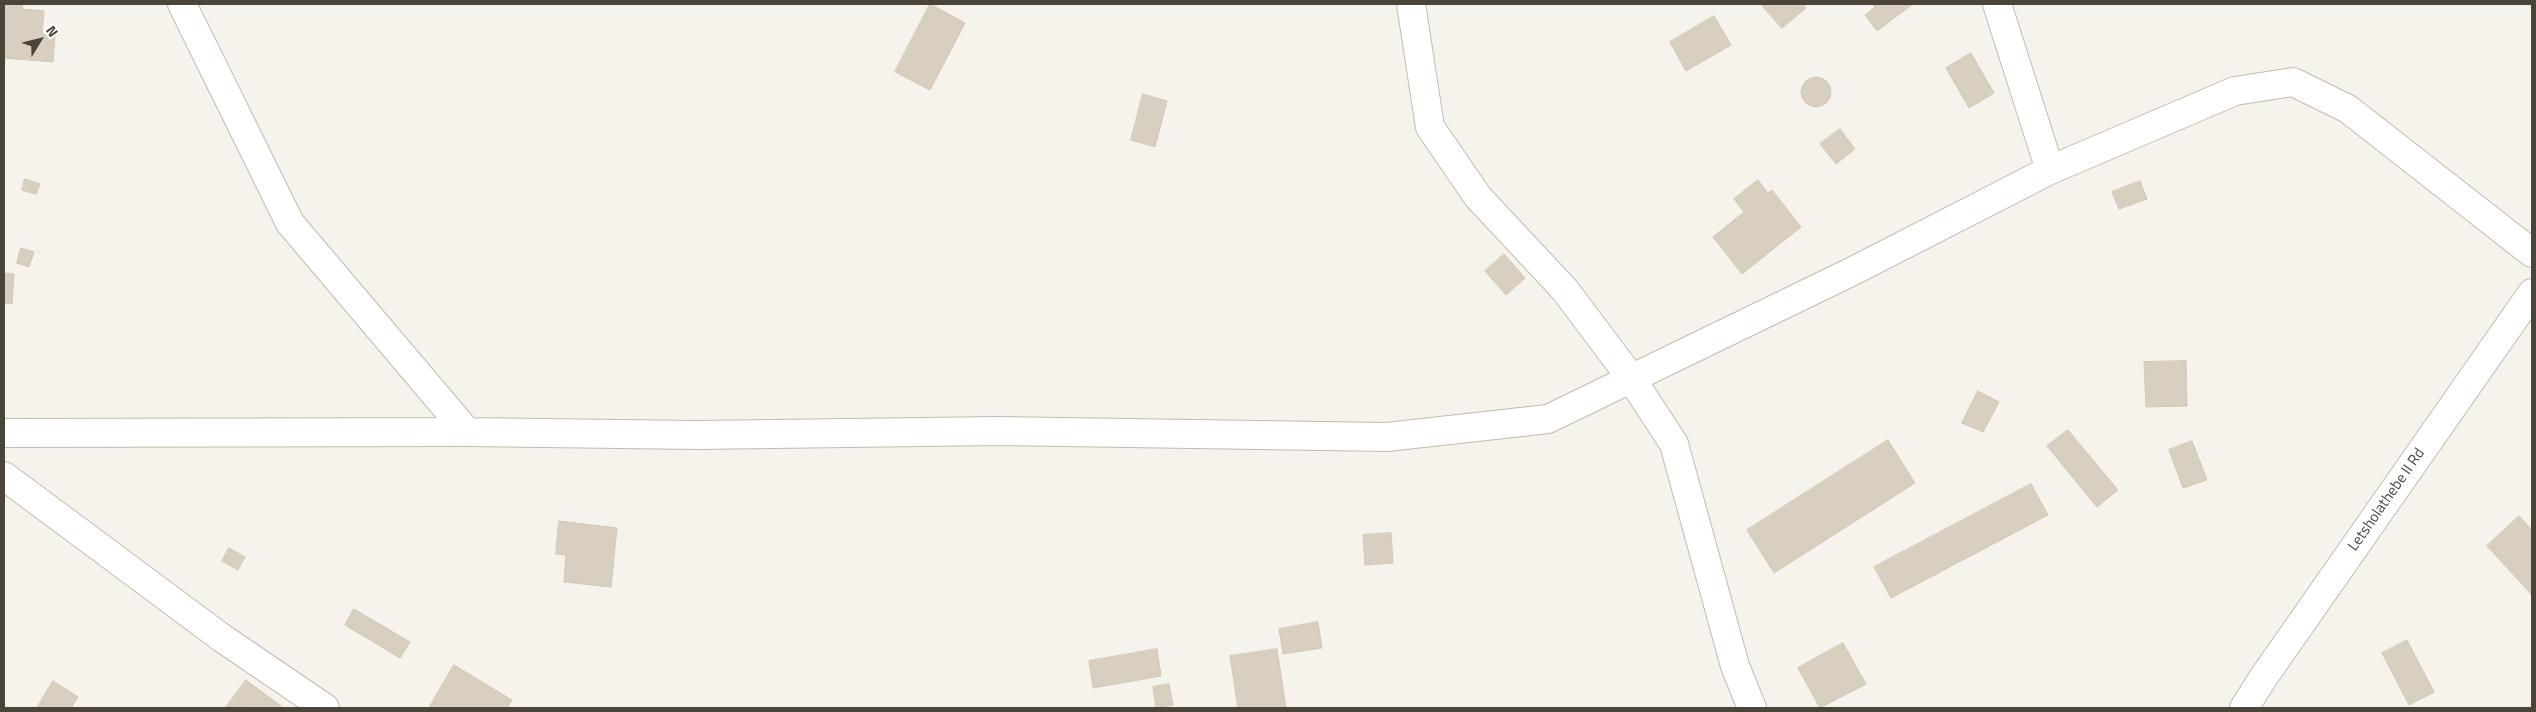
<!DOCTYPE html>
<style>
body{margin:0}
#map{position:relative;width:2536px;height:712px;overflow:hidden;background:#f6f3ec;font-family:"Titillium Web",sans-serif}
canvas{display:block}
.frame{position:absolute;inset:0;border:5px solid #4b4439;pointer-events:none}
.north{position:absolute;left:15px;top:15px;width:50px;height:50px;-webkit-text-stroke:4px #fff;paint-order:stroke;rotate:54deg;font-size:14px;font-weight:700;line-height:20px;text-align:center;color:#4b4439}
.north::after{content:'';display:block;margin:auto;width:18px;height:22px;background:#4b4439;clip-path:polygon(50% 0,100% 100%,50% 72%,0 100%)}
</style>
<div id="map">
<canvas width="2536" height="712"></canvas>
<div class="frame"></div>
<div class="north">N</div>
</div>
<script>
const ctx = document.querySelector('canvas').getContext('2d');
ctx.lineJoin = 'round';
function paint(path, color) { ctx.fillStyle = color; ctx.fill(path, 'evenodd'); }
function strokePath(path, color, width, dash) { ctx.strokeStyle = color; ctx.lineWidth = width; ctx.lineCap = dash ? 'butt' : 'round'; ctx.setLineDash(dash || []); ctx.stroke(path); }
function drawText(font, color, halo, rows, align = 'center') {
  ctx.font = font + ' "Titillium Web",sans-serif'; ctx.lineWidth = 4; ctx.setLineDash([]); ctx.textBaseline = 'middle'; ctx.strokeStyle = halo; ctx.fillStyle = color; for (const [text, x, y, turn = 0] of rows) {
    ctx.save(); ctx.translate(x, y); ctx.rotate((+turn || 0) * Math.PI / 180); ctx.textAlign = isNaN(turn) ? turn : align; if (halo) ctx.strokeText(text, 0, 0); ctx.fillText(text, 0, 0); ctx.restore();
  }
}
const building = new Path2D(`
 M4,4h19l-1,5 22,2 -2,23 13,1 -2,27 -49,-4z
 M930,4l35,19 -35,67 -35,-18z
 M1761,4h42l3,4 -24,20z
 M1872,4h41l-36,27 -12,-16 10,-8z
 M1714,16l17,29 -45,26 -16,-29z
 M1971,53l23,40 -25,15 -23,-40z
 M1801 92a15 15 0 1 1 30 0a15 15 0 1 1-30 0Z
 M1143,94l24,7 -12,46 -24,-7z
 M1840,129l15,20 -19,15 -16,-20z
 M25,179l15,5 -4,10 -14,-4z
 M1758,180l10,13 4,-3 29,37 -59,47 -29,-37 31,-25 -10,-13z
 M2140,181l7,18 -28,10 -7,-17z
 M21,248l13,4 -5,15 -12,-4z
 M1504,254l21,24 -19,17 -21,-24z
 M4,273l10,1 -2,30 -8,-1z
 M2186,361l1,45 -41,1 -2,-45z
 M1978,391l21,11 -16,30 -21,-9z
 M2068,430l50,60 -21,17 -50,-61z
 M1888,440l27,43 -141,90 -27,-43z
 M2192,441l15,39 -24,8 -14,-38z
 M2031,484l17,31 -157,83 -17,-31z
 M2519,516l13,14v65l-45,-49z
 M559,521l58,7 -6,59 -47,-5 2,-27 -10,-1z
 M1391,533l2,30 -28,2 -2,-30z
 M229,548l16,9 -7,13 -16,-9z
 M354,609l56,33 -10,16 -55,-33z
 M1318,622l4,26 -39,6 -4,-25z
 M2407,640l27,52 -25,13 -27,-52z
 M1843,643l23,41 -46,24 -22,-40z
 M1157,649l4,27 -68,12 -4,-27z
 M1277,649l9,59h-48l-8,-52z
 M454,665l58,35 -5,8h-78z
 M246,680l35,26 -1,2 -54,-1z
 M53,681l25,16 -7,11h-34z
 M1169,684l4,21 -17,3 -3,-21z`);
const minor = new Path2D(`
 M182,4l108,219 177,209
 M1411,4l19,123 48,70 87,93 66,88 43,66 61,222 17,42
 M1997,4l53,166
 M4,433l463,-1 230,3 301,-4 389,6 161,-18 305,-148 197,-101 185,-79 58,-9 55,27 184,144
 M4,476l218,162 103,70
 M2244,708l19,-30 269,-385`);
const streetNames = [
 ["Letsholathebe II Rd",2387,500,-55]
];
paint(building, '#d8cfc1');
strokePath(building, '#d3c7b4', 1);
strokePath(minor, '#c2bbae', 30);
strokePath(minor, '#fff', 28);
drawText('15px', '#4b4439', '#fff', streetNames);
</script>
